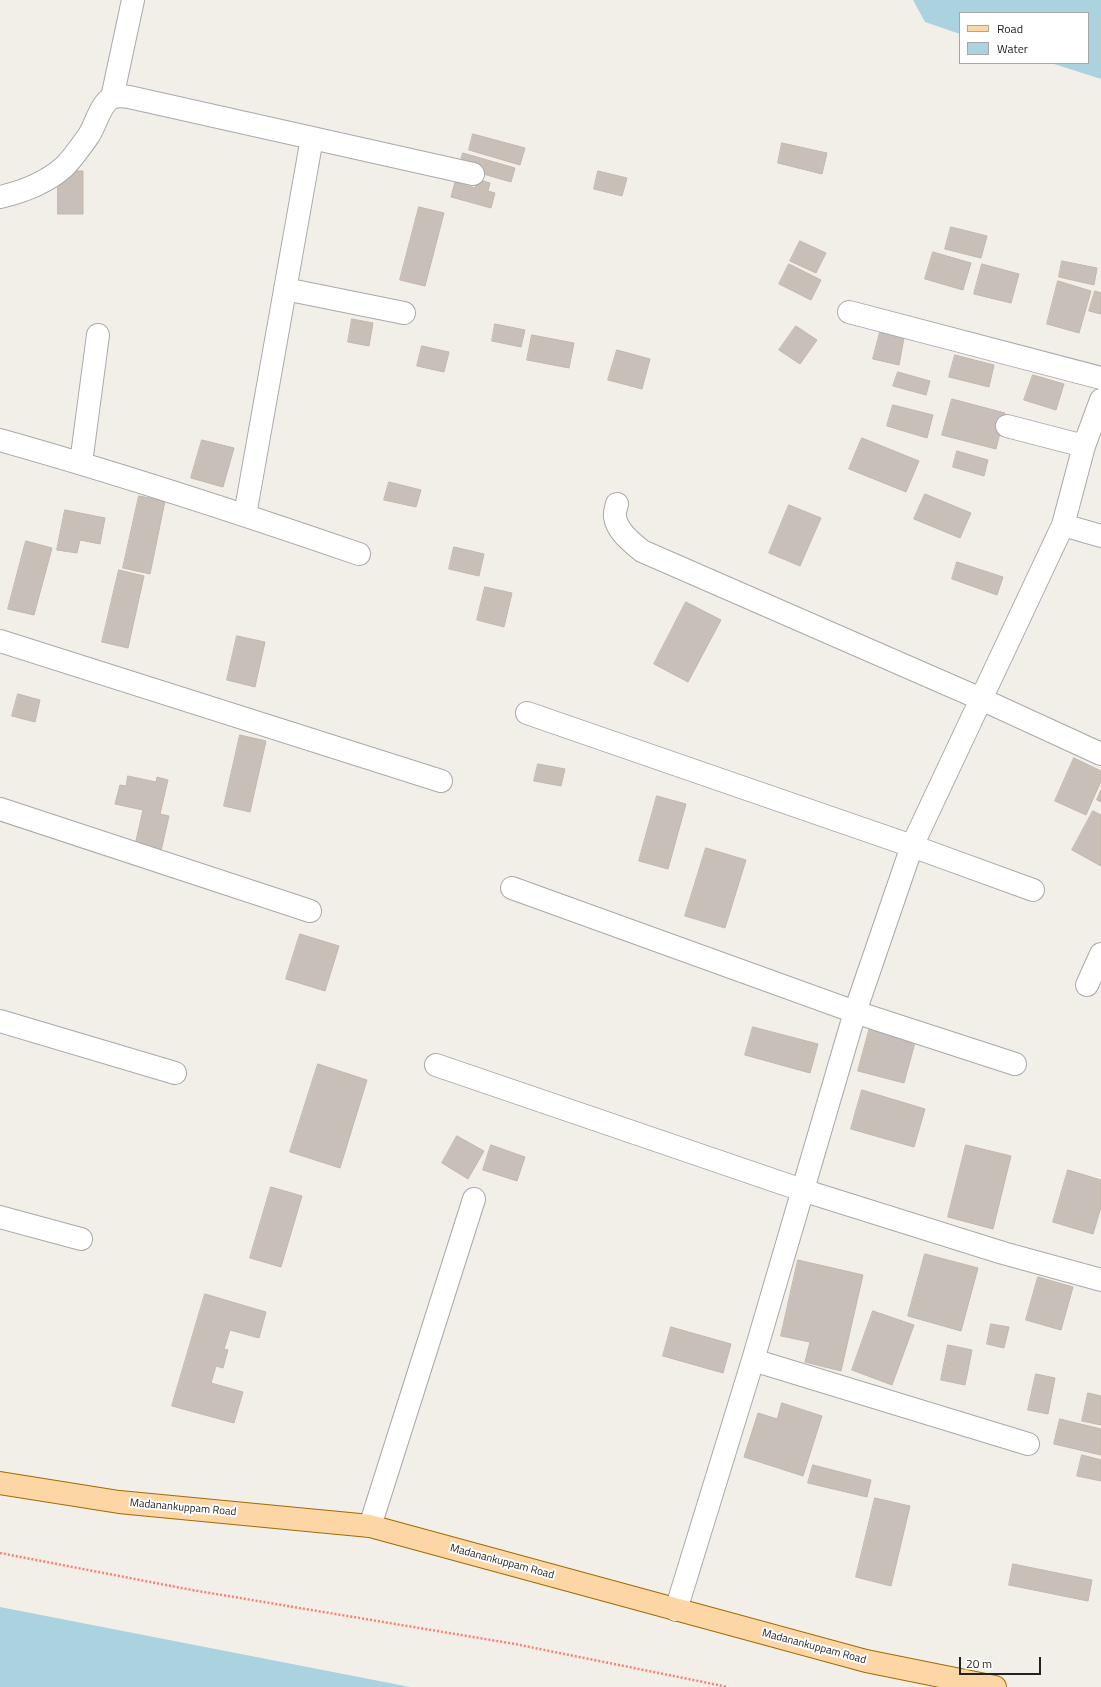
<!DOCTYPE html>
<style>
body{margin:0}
#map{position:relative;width:1101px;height:1687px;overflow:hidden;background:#f2efe9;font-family:"Titillium Web",sans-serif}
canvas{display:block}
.legend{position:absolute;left:959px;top:12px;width:130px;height:52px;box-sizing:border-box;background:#fff;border:1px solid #a7a7a7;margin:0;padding:5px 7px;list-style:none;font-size:12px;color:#222}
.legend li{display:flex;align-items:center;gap:8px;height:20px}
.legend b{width:20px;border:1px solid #a7a7a7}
.scale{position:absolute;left:959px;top:1657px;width:82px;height:18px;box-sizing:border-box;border:2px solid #222;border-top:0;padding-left:5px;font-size:12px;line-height:14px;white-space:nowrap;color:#222;-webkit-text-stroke:3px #fff;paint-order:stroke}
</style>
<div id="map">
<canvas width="1101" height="1687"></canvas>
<ul class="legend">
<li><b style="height:5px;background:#fcd6a4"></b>Road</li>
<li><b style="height:11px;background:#aad3df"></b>Water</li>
</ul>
<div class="scale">20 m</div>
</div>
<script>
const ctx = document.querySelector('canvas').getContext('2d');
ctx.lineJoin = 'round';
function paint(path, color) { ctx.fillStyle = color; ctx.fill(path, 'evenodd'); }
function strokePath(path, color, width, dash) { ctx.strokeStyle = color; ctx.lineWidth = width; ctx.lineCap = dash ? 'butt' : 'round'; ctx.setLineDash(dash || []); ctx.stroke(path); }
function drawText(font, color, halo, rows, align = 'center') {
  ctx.font = font + ' "Titillium Web",sans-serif'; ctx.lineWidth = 4; ctx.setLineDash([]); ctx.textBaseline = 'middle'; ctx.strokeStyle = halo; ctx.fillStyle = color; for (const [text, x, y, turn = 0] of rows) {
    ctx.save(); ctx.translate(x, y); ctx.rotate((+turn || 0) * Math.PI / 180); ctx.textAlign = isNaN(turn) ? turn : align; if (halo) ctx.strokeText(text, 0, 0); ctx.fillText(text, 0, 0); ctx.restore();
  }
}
const water = new Path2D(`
 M913,0h188v79l-50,-16h37v-50h-128v21l-35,-12z
 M0,1607l410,80h-410z`);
const building = new Path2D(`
 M473,134l52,14 -5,17 -51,-15z
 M782,143l45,10 -5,21 -44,-11z
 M463,153l52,15 -4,14 -52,-15z
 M58,171h25v43h-25z
 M598,171l29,7 -5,18 -28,-7z
 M477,179l13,4 -2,8 7,2 -4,15 -40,-11 4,-15 20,6z
 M419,207l25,6 -19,73 -25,-6z
 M951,227l36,9 -6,22 -36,-9z
 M800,241l26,12 -10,20 -26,-12z
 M933,252l38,11 -8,27 -38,-11z
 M1062,261l35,7 -3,17 -35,-8z
 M789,264l32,16 -10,20 -32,-16z
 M982,264l37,10 -8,29 -37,-9z
 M1058,281l33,10 -12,42 -32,-9z
 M1095,291l6,2v21l-12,-3z
 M352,319l21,4 -4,23 -21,-4z
 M495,324l30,6 -4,17 -29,-6z
 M796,326l21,14 -17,24 -21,-14z
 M880,332l24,6 -5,27 -26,-6z
 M532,335l42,8 -5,25 -42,-8z
 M422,346l27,6 -5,20 -27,-6z
 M617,350l33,9 -8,30 -34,-9z
 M955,355l39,10 -5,22 -40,-10z
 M898,372l32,9 -4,14 -33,-9z
 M1033,375l31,9 -8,26 -32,-10z
 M952,399l53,14 -9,36 -54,-14z
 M893,405l40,10 -6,23 -40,-12z
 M862,438l57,23 -13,31 -57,-23z
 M202,440l32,8 -11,39 -32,-9z
 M957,451l31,9 -4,16 -31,-9z
 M389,482l32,8 -5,17 -32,-7z
 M925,494l46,19 -11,25 -46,-19z
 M139,496l26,5 -15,73 -27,-6z
 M789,505l32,13 -21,48 -31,-13z
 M65,510l40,8 -5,26 -20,-4 -3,13 -20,-3z
 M26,541l26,7 -18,67 -26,-6z
 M454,547l30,7 -5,22 -30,-7z
 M957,562l46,15 -6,18 -45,-16z
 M119,570l25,6 -16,72 -26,-6z
 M485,587l27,6 -8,34 -27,-7z
 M686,602l35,18 -33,62 -34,-18z
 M237,636l28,6 -10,45 -28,-7z
 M18,694l22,6 -5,22 -23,-6z
 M240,735l26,6 -16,71 -26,-6z
 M1074,758l27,13v10l-15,34 -31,-14z
 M538,764l27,5 -4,17 -27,-5z
 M128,776l28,6 1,-5 11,3 -8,34 9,2 -8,35 -26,-6 8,-35 -28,-6 5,-19 6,1z
 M1101,790v12l-4,-2z
 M657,796l29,8 -18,65 -29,-8z
 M1093,811l8,4v51l-29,-16z
 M706,848l40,12 -21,68 -40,-12z
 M300,934l39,12 -14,45 -39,-12z
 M753,1027l65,17 -8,29 -65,-18z
 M870,1027l46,12 -12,44 -46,-12z
 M318,1064l49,16 -27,88 -50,-16z
 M862,1090l63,19 -11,38 -63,-18z
 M457,1136l27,15 -16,28 -26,-16z
 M491,1145l34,12 -8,24 -34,-11z
 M966,1145l45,11 -18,73 -45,-12z
 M1068,1170l33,10v27l-8,27 -40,-12z
 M271,1187l31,9 -21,71 -31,-9z
 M925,1254l53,14 -17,63 -53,-15z
 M798,1260l65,15 -22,96 -36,-9 5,-20 -29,-6z
 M1038,1277l35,10 -12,43 -35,-10z
 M205,1294l61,18 -7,26 -29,-8 -6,19 4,1 -5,18 -7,-2 -5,17 32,9 -9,31 -62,-17z
 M873,1311l41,14 -22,60 -40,-15z
 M991,1324l18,3 -5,21 -17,-4z
 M671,1327l60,17 -8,29 -60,-17z
 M948,1345l24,5 -7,35 -24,-5z
 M1036,1374l19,4 -7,36 -20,-4z
 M1088,1393l13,3v29l-19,-4z
 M782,1403l40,13 -19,60 -59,-19 14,-44 19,6z
 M1060,1419l41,10v26l-47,-11z
 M1082,1455l19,5v21l-24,-5z
 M813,1465l58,15 -4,17 -59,-14z
 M875,1498l35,8 -19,80 -35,-9z
 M1013,1564l79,16 -4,21 -79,-16z`);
const path = new Path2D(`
 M0,1553l192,37 323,54 213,43`);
const minor = new Path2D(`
 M112,98l21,-98
 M0,197c22,-5 47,-15 64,-30 9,-9 18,-22 25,-32 7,-11 11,-30 22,-37 6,-3 12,-2 18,-1l344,77
 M285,289l119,24
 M849,312l252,66
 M1007,426l77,20
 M0,440c121,34 240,73 359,114
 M81,463l17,-128
 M617,504c-1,4 -3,10 -2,13 2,14 16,25 27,34l339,148 120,55
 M245,515l67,-377
 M1063,525l38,11
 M0,641l441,140
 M527,713l385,133 121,44
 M0,809l310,102
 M512,888l343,124 160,52
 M1087,985l14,-31
 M0,1021l175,52
 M436,1065l366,125 201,63 98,27
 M0,1217l81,22
 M753,1360l275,84
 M370,1526l104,-327
 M676,1610l77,-250 102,-348 57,-166 151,-321 21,-79 17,-46`);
const major = new Path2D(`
 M0,1483l119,19 251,24 496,135 129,26`);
const streetNames = [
 ["Madanankuppam Road",183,1508,5],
 ["Madanankuppam Road",502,1562,15],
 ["Madanankuppam Road",814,1647,15]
];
paint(water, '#aad3df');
paint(building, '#c7bfb8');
strokePath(building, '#c4b6ab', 1);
strokePath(minor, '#a9a9a9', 24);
strokePath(major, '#a06b00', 24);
strokePath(path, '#fa8072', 2.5, [2, 2]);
strokePath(minor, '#fff', 22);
strokePath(major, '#fcd6a4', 22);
drawText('11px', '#222', '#fff', streetNames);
</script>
